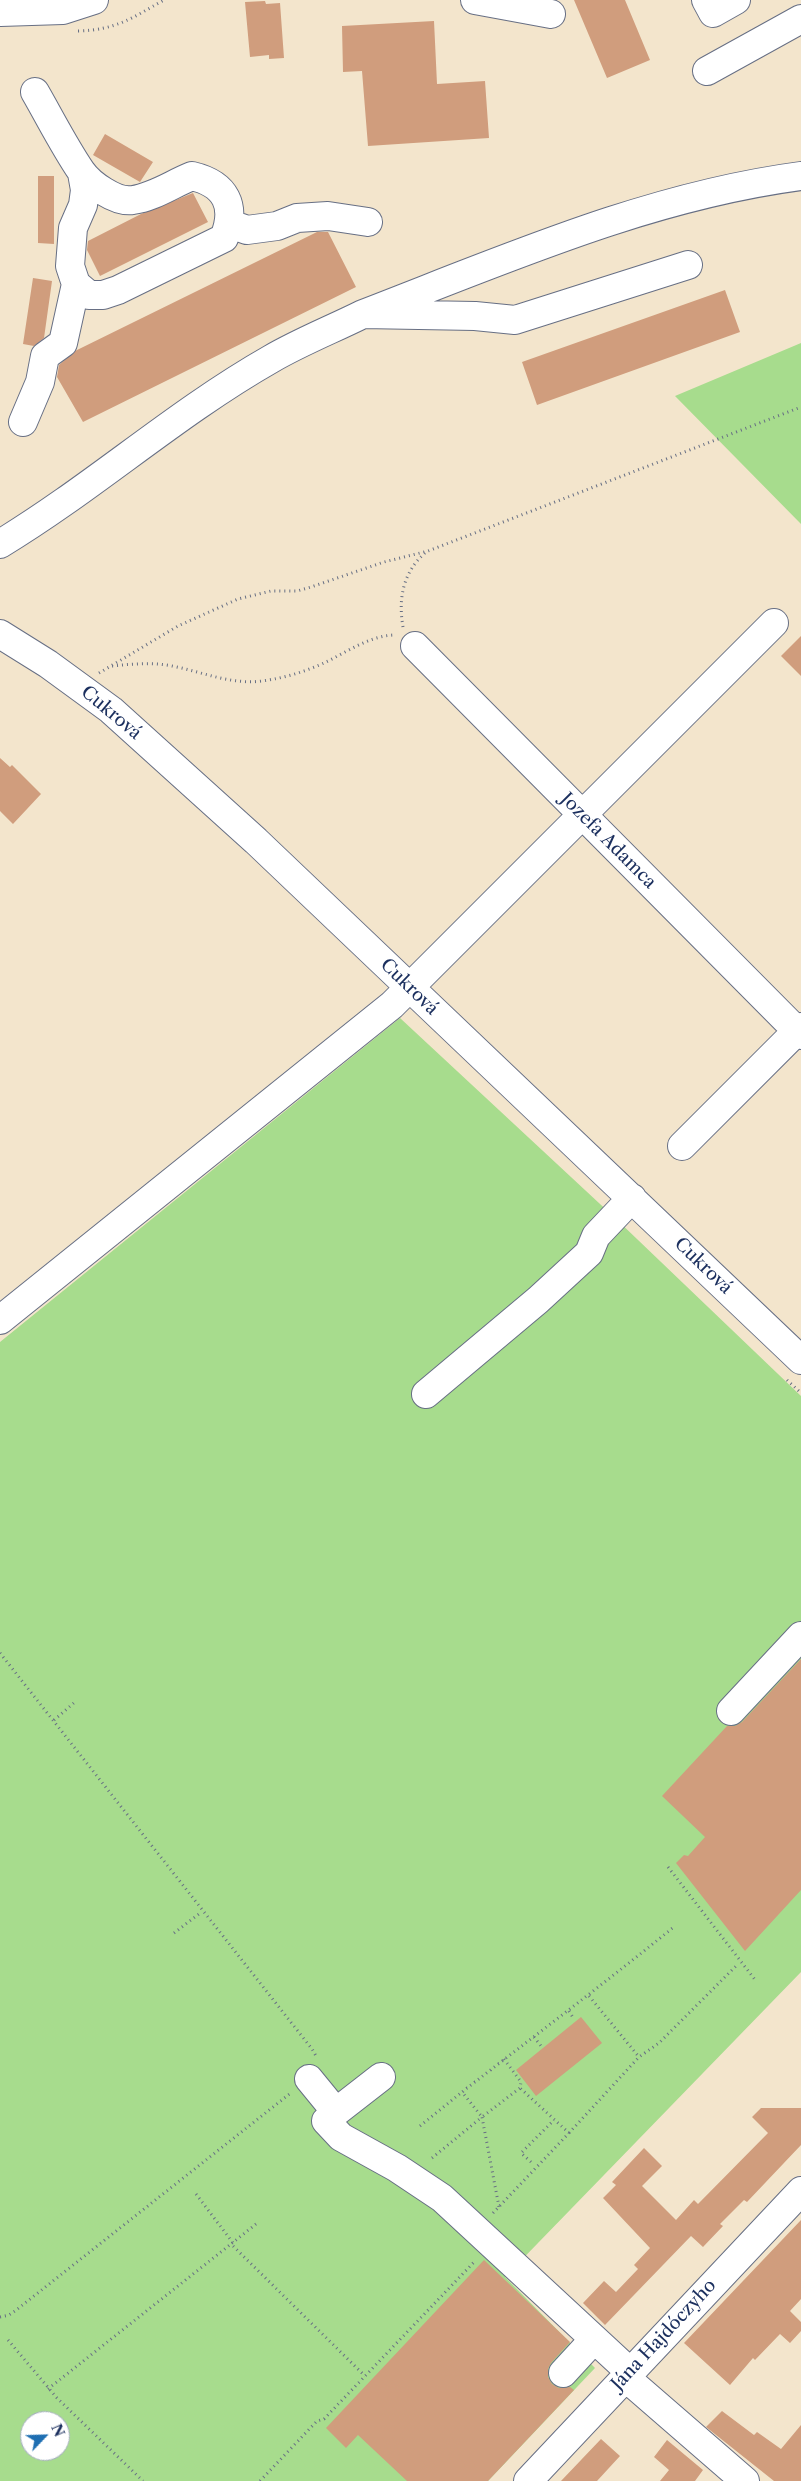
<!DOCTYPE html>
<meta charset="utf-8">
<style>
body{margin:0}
#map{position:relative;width:801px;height:2481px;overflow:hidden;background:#f3e5cc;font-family:"Libre Caslon Text",serif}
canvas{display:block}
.north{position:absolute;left:20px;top:2411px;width:50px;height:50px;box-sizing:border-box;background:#fff;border:1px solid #a4acbf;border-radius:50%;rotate:66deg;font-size:14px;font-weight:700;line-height:20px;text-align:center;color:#1b2f5e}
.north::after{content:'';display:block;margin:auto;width:18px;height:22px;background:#1f6fb2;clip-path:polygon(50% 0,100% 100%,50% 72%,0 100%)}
</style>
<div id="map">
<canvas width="801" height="2481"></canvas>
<div class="north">N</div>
</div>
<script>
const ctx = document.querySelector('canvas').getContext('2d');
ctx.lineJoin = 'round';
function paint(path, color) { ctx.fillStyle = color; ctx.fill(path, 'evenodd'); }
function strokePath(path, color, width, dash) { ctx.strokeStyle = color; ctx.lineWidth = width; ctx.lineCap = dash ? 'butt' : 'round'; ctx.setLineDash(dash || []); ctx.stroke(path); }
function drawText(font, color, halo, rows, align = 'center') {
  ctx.font = font + ' "Libre Caslon Text",serif'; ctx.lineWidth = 5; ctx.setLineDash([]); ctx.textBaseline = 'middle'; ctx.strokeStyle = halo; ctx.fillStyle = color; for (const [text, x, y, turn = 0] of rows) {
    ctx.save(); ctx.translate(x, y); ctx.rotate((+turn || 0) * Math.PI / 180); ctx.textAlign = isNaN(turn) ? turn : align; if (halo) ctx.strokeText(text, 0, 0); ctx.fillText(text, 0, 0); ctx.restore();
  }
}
const green = new Path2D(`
 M801,343v181l-126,-128z
 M400,1018l214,199 187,179v576l-296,305 90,91 -107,113h-488v-1139zM30,2421h30v30h-30z`);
const building = new Path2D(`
 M574,0h51l25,60 -43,18z
 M265,1l1,3 14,-1 4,55 -15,1v-4l-19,2 -5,-55z
 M434,21l3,63 48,-3 4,57 -121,8 -6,-75 -19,1 -1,-46z
 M105,134l48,28 -13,20 -47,-27z
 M38,176h16v68l-16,-1z
 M193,193l15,29 -108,54 -13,-26 1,-9 53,-27z
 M317,232h11l28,55 -273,135 -26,-45 2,-12 16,-14z
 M33,278l19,3 -8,57 -10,8 -11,-2z
 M725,290l15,42 -203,73 -15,-43z
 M801,636v40l-20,-20z
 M0,758l10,9 2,-2 29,29 -28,30 -13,-13z
 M801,1659v231l-56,61 -69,-88 8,-8 4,1 17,-19 -43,-41 65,-70h8l7,-4z
 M581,2017l21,26 -66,53 -20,-26z
 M761,2108h40v37l-54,57 -3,-2 -24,24 3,2 -20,21 -12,-11 -86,89 -22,-22 21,-22 12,11 22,-23 -4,-4 16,-17 -47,-50 13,-13 -4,-3 32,-34 18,18 -20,20 34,34 18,-20 4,4 70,-71 -16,-16z
 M801,2220v79l-11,12 11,11v9l-11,12 -10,-9 -25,26 -2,-2 -23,27 -46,-42z
 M484,2260l86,82 -19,21 -3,6v8l4,7 7,4 11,-1 4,3 -86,91h-81l-49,-46 -12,13 -20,-20z
 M722,2411l32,24 3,-3 24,17 20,-24v56h-27l-68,-54z
 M601,2439l19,17 -23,25h-36z
 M667,2440l36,30 -8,11h-35l9,-11 -15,-13z`);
const path = new Path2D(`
 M78,31c38,-1 54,-13 86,-31
 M403,627c-5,-29 0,-55 23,-75
 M112,666c20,-2 40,-4 60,0 31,6 59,19 90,15 22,-3 42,-9 62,-18 23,-11 45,-27 70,-28
 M99,673l79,-47 60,-27 33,-8h26l14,-4 73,-25 44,-11 373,-144
 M787,1380l14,13
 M0,1653l312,396 4,7
 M54,1720l21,-18
 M668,1867l88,114
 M174,1933l25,-19
 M589,1996l50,61
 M569,2011l5,8
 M534,2037l7,9
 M504,2059l17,23 -1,6 -38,29 -20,-25c71,-55 143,-109 213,-166
 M420,2126l42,-34
 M569,2133l70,-76 20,-14 77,-77
 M432,2158l50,-41 17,90
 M531,2162l-10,-9 33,-33
 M196,2194l37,49
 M493,2213l76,-80 -49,-45
 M256,2224l-25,20 134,132
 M0,2317l9,-2 6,-4 277,-219
 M8,2340l49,58 86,83
 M48,2389l183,-145
 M260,2481l57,-60 7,-2 152,-159`);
const minor = new Path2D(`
 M475,0l76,14
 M706,0l7,13 23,-13
 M0,12l63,-2 31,-10
 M707,71l94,-52
 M35,92c15,26 29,54 46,79 9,13 35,32 52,29 21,-3 39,-16 59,-24 34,8 45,30 32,62l-106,52 -15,5h-14l-13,-11 -6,-18 3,-38 10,-23 2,-15 -3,-17
 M230,224l17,6 30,-4 20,-8 31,-2 40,6
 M688,265l-173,55 -40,-4 -112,-2c143,-55 286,-118 438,-138
 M23,422l17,-40 5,-26 18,-13 13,-59
 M0,544c94,-57 176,-131 271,-185 29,-17 62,-30 92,-45
 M0,634l48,30 63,46 145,131 545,519
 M415,646l386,389
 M682,1146l119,-119
 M0,1320l392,-315 382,-382
 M426,1394l112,-94 51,-47 7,-17 36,-38
 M731,1711l70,-75
 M309,2079l27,33 -10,9 15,16 56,31 45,30 188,174
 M336,2112l45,-35
 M563,2373l23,-25
 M625,2377l120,104
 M528,2481l273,-290`);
const streetNames = [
 ["Cukrová",111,713,40],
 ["Jozefa Adamca",608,841,45],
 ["Cukrová",409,987,44],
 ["Cukrová",703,1266,44],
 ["Jána Hajdóczyho",664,2335,-47]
];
paint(green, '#a7dc8d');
paint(building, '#d09d7d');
strokePath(minor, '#676f84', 30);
strokePath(path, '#676f84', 3, [1, 4]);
strokePath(minor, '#fff', 28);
drawText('18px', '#1b2f5e', '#fff', streetNames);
</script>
